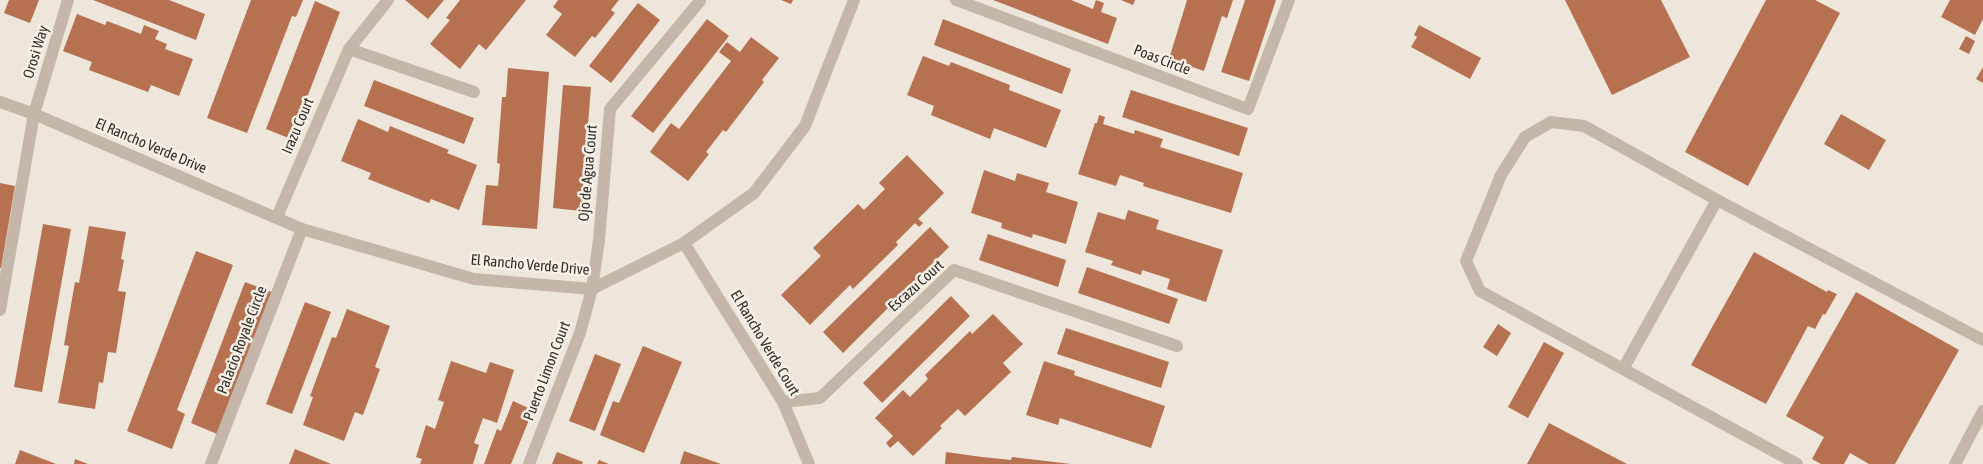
<!DOCTYPE html>
<style>
body{margin:0}
canvas{display:block;background:#eee6db}
</style>
<canvas width="1983" height="464"></canvas>
<script>
const ctx = document.querySelector('canvas').getContext('2d');
ctx.lineJoin = 'round';
function paint(path, color) { ctx.fillStyle = color; ctx.fill(path, 'evenodd'); }
function strokePath(path, color, width, dash) { ctx.strokeStyle = color; ctx.lineWidth = width; ctx.lineCap = dash ? 'butt' : 'round'; ctx.setLineDash(dash || []); ctx.stroke(path); }
function drawText(font, color, halo, rows, align = 'center') {
  ctx.font = font + ' "Asap Condensed",sans-serif'; ctx.lineWidth = 5; ctx.setLineDash([]); ctx.textBaseline = 'middle'; ctx.strokeStyle = halo; ctx.fillStyle = color; for (const [text, x, y, turn = 0] of rows) {
    ctx.save(); ctx.translate(x, y); ctx.rotate((+turn || 0) * Math.PI / 180); ctx.textAlign = isNaN(turn) ? turn : align; if (halo) ctx.strokeText(text, 0, 0); ctx.fillText(text, 0, 0); ctx.restore();
  }
}
const building = new Path2D(`
 M9,0h30l-9,23 -26,-10z
 M93,0h76l36,14 -9,26z
 M251,0h52l-7,17 -4,-1 -45,117 -40,-15z
 M405,0h39l-16,19z
 M460,0h66l-40,50 -7,-6 -19,25 -30,-25 20,-24 -4,-2z
 M558,0h61l-8,10 4,3 -20,25 -3,-2 -17,21 -29,-22 16,-21 -9,-7z
 M781,0h12l-2,4z
 M993,0h78l22,9 3,-9 8,3 -3,9 16,6 -9,26z
 M1121,0h14l-2,5z
 M1187,0h46l-6,18 -5,-2 -18,55 -35,-12z
 M1245,0h31l-27,81 -28,-9z
 M1565,0h96l29,57 -78,38z
 M1766,0h49l25,13 -92,173 -63,-34z
 M1950,0h33v19l-8,16 -34,-18z
 M315,1l25,11 -49,127 -25,-10z
 M638,3l22,17 -49,63 -22,-17z
 M77,14l28,11 2,-4 34,13 3,-9 15,6 -4,8 12,5 -2,5 28,10 -14,37 -28,-11 -3,7 -59,-22 3,-8 -29,-11z
 M707,19l22,17 -76,97 -22,-17z
 M943,19l128,50 -9,25 -128,-49z
 M1419,25l62,33 -11,21 -59,-32 6,-10 -3,-2z
 M1966,36l9,5 -6,13 -10,-5z
 M751,37l28,21 -17,22 2,2 -38,50 -3,-2 -17,22 3,2 -21,27 -38,-29 21,-29 8,6 52,-68 -12,-9 8,-10 13,10z
 M923,56l26,10 2,-4 59,23 -1,5 52,20 -15,38 -52,-20 -4,11 -59,-24 3,-9 -27,-11z
 M1983,67v16l-7,-4z
 M508,68l41,4 -12,157 -55,-4 4,-40 12,1 2,-22 -3,-1 5,-66h4z
 M374,80l100,38 -10,26 -100,-38z
 M563,85l28,2 -10,124 -28,-3z
 M1131,90l117,38 -9,28 -117,-39z
 M1841,114l45,26 -17,30 -45,-26z
 M1099,115l6,2 -2,7 31,10 1,-4 28,9 -3,8 83,26 -12,40 -88,-27 1,-3 -24,-8 -4,11 -38,-12 17,-51h2z
 M358,119l30,13 2,-6 59,24 -2,3 30,12 -18,45 -28,-11 -2,4 -61,-24 3,-6 -30,-12z
 M907,155l37,38 -26,26 5,4 -4,4 -4,-4 -19,19 2,3 -45,44 -3,-4 -40,40 -29,-30 40,-39 -8,-8 45,-44 6,6 21,-21 -6,-6z
 M984,170l31,11 2,-8 32,10 -3,9 32,10 -12,42 -33,-10 -1,4 -31,-10 1,-5 -31,-10z
 M0,183l15,3 -14,82h-1z
 M1128,210l31,10 -3,9 67,21 -17,52 -39,-13 3,-10 -28,-9 -1,5 -30,-10 2,-4 -28,-9 13,-40 27,8z
 M43,224l28,5 -29,163 -28,-5z
 M89,226l37,6 -5,27 3,1 -6,31 8,1 -10,61 -8,-1 -5,31 -4,-1 -4,27 -37,-6 11,-57 -5,-1 11,-63 4,1z
 M930,227l19,20 -106,106 -20,-21z
 M988,234l78,26 -8,27 -79,-27z
 M196,251l37,14 -56,145 8,4 -13,35 -45,-18z
 M1754,252l73,40 1,-2 9,4 -12,21 -2,-1 -8,15 -7,-3 -42,78 -75,-39z
 M1087,267l91,32 -9,25 -91,-31z
 M245,282l27,10 -55,142 -26,-11z
 M1856,292l103,58 -64,114h-26l-19,-11 -6,11h-23l-9,-5 12,-22 -38,-21z
 M951,296l19,20 -88,87 -19,-20z
 M305,302l26,10 -39,102 -26,-10z
 M347,309l43,17 -15,41 5,2 -17,46 -8,-3 -11,29 -41,-16 10,-28 -3,-1 22,-59 4,1z
 M993,314l30,30 -20,19 8,9 -46,44 -7,-7 -18,17 2,2 -29,28 -15,-15 -8,7 -4,-5 7,-7 -18,-18 28,-28 7,7 18,-18 -3,-4 45,-44 2,3z
 M1498,324l13,9 -14,23 -14,-9z
 M1066,328l103,34 -8,26 -104,-34z
 M1544,342l20,11 -36,65 -20,-11z
 M643,346l39,16 -38,91 -44,-18 13,-34 6,2z
 M595,354l26,10 -26,67 -26,-10z
 M451,361l35,12 4,-11 24,8 -17,53 -14,-5 -9,25 5,2 -6,19h-53l2,-5 -6,-2 10,-32 9,4 9,-27 -6,-2z
 M1044,361l31,10 -1,4 91,31 -14,42 -91,-30 -2,7 -32,-10z
 M513,401l20,9 -22,54h-27l13,-35 4,2z
 M1549,423l78,41h-100z
 M295,449l36,15h-42z
 M20,450l36,14h-41z
 M684,451l37,13h-41z
 M557,452l26,10 -1,2h-30z
 M946,452l36,5 29,3 1,-3 59,7h-126z
 M75,459l13,5h-14z
 M599,460l10,4h-12z`);
const service = new Path2D(`
 M956,0l292,109 41,-109
 M349,49l39,-49
 M277,217l72,-168 125,43
 M684,243l99,159 26,62
 M0,310l34,-196 34,-114
 M1623,369l-143,-78 -14,-30 35,-86 24,-38 26,-15 33,4 133,74
 M783,402l37,-4 134,-128 223,76
 M211,464l91,-235
 M529,464l51,-131 12,-44 7,-49 11,-131 90,-108
 M1797,464l-174,-95 94,-169 266,140
 M1955,464l28,-53`);
const tertiary = new Path2D(`
 M0,102l34,12 268,115 172,50 118,10 92,-46 70,-50 51,-67 49,-126`);
const streetNames = [
 ["Orosi Way",36,52,-73],
 ["Poas Circle",1162,60,21],
 ["Irazu Court",298,126,-67],
 ["El Rancho Verde Drive",151,146,23],
 ["Ojo de Agua Court",588,173,-85],
 ["El Rancho Verde Drive",530,265,5],
 ["Escazu Court",916,286,-42],
 ["Palacio Royale Circle",242,340,-69],
 ["El Rancho Verde Court",765,343,59],
 ["Puerto Limon Court",547,371,-69]
];
paint(building, '#b67151');
strokePath(service, '#c4b7a9', 12);
strokePath(tertiary, '#c4b7a9', 12);
drawText('15px', '#332c28', '#f6f0e7', streetNames);
</script>
